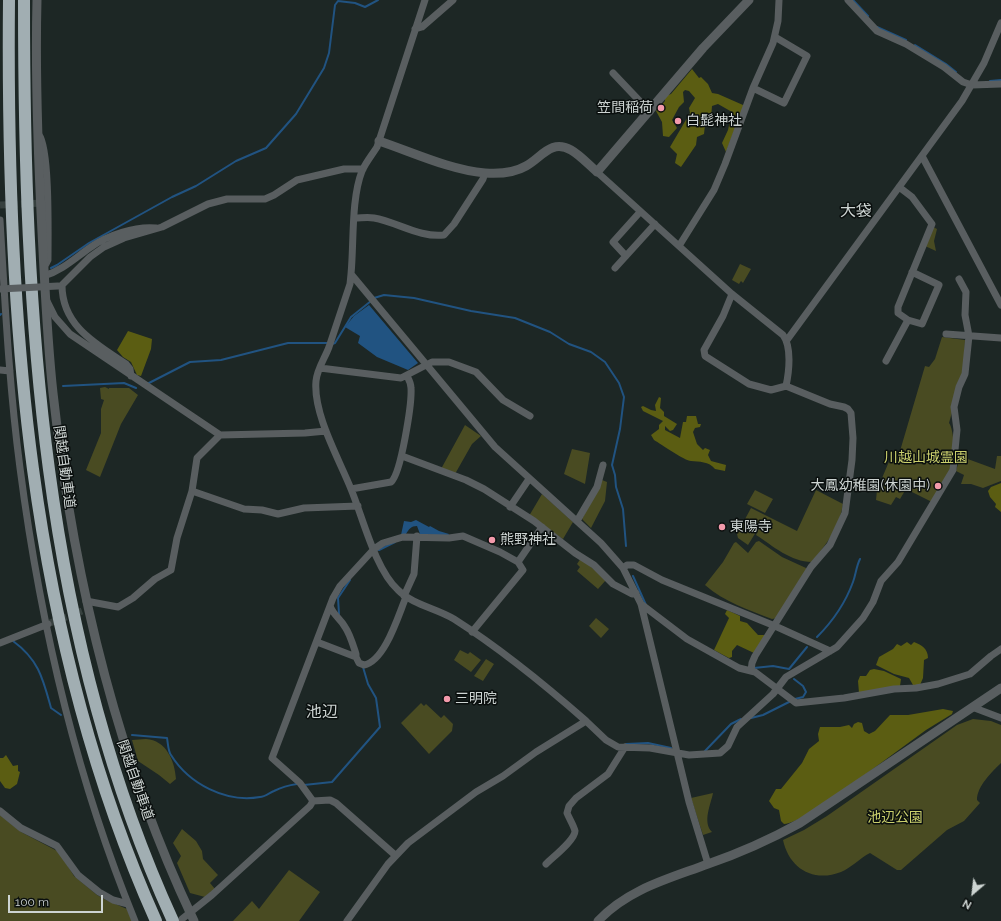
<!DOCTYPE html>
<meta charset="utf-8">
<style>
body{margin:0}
#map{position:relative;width:1001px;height:921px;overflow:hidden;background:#1d2725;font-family:Raleway,sans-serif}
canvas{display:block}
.north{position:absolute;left:953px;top:873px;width:40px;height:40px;-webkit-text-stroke:3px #0a0f0e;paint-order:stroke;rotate:208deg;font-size:11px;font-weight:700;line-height:16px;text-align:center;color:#cdd4d2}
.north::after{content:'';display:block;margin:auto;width:14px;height:18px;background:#cdd4d2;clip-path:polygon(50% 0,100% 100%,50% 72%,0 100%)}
.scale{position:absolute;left:8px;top:895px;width:95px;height:18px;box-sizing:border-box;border:2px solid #cdd4d2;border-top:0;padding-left:5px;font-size:12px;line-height:14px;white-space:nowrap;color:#cdd4d2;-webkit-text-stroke:3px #0a0f0e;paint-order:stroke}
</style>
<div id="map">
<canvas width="1001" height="921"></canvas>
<div class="north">N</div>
<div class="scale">100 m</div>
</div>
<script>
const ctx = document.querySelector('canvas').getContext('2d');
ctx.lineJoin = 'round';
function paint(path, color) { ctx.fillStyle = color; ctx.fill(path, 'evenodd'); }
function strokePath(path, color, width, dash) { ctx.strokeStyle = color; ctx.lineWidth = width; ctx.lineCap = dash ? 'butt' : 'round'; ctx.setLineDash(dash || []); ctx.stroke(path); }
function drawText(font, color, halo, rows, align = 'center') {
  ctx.font = font + ' Raleway,"Noto Sans JP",sans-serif'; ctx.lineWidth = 3; ctx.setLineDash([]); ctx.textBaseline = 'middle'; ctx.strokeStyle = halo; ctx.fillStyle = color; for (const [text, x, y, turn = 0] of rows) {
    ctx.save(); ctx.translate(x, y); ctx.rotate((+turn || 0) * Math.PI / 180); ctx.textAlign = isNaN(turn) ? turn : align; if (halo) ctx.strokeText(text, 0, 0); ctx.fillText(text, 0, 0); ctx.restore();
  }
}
const green = new Path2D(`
 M933,227l4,2 -3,12 2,10 -11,-5z
 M740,264l11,5 -8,14 -2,-2 -2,3 -7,-4z
 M942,337l23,3 -1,29 -15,54c5,6 6,34 3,43 -5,12 -14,24 -20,36l-26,-13 -6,10 -4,-2 -5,8 -15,-5 1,-10 16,-38 7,-1 25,-85 4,1 6,-8z
 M105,387l4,2v-1h20l9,7 -17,29 -21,53 -14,-7 15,-37v-24l3,-9 -3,-1 -1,-11z
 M465,425l16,11 -9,8 -17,30 -14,-5z
 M572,449l18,4 -5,31 -21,-10z
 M997,456h4v25l-18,7 -12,-4h-10l3,-9 -8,-4c2,-6 2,-11 9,-13l30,11z
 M602,480l5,2 -2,19 -14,27 -9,-9z
 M755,490l18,9 -8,14 -18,-9z
 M816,490l27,14c-3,22 -17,41 -31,58 -21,0 -39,-16 -56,-27l5,-11 -13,21 -10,-7 -1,-4 14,-26 46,23z
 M542,494l31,28 -10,17 -34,-23z
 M759,541l23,16 24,11 1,3 -30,47 -5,1c-23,-9 -48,-17 -67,-34l18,-23 11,-19 2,-1 12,11 8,-11z
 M581,558l25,22 -8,9 -21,-18 3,-4 -3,-3z
 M596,618l13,11 -8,9 -12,-12z
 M460,650l8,4 2,-2 11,8 -10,12 -17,-12z
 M486,659l8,5 -11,17 -9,-5z
 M421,703l3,3 2,-2 15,14 3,-3 9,9 -1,7 -23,23 -28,-31z
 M973,719l18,2 10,4v38c-9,9 -24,23 -24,37l3,3 -16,18 -17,9 -46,40h-4l-27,-17c-10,5 -19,15 -29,19 -28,11 -52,-4 -58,-32l21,-10 23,-14 130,-91z
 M146,739c20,1 29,22 30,40l-6,5 -11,-9 -21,-14 -6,-21z
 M713,793c-2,11 -11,29 -1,39l-9,3 -12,-37z
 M0,815l21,17 38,20 15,24 23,19 9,5 21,9 5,12h-132z
 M182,829l14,12 6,10 1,8 15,16 -8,8 5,6 -10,8 -15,-4 -13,-30 4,-7 -8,-13z
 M289,870l31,22 -21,29h-66l19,-20 7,8z`);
const forest = new Path2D(`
 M692,69l7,9 2,-1 7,7 4,9 6,1 25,11v3l-17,44 -4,-9 6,-13 4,-18 -14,-8 -6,2 -1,13 -6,6 -1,9 -7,3 -1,8 -15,22 -6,-4 2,-9 -7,-7 20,-34 -1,-5 6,-10 -6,-7 -4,-1 -2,2 1,10 -5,5 -7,13 5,8 -8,9 -6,-1 -1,-14 -6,-11 9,-10v-5l6,-2z
 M128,331l24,8 -1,10 -10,27 -4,-1 -6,-13 -8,-5 -6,-7z
 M659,397l2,1 -1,10 4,4v4l13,8 -4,6 -3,1 -5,-5v4l15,8 3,-16h3l1,-6h9l2,8h3l-1,3 -5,1 -2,4 4,12 6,6 2,-2 5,2 -2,5 3,6 15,4 -1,6 -10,-2c-6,-8 -16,-7 -24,-8 -6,0 -30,-17 -37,-21l-3,-5 8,-6v-4l4,-4 -20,-10 -2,-4 2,-1 8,4 5,1 -1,-6z
 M1001,483v29l-6,-5 1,-3 -6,-7 -2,-6 3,-4z
 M727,610l13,6v5l7,2 11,12h8l-12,18 -17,-8 -5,6v6l-3,1 -15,-8 15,-32 -4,-4z
 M907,642l4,3 3,-3c8,3 14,7 14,16l-4,2 -1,18 -3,7h-7l-4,-7 -15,-4 -18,-9 3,-8 14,-8 4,-5 4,2z
 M874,669l10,2 17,8 -1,7 -41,7 -1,-12 2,-5h6l4,-6z
 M943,709l10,2 -1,3 -26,16 -71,52c-6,2 -8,6 -13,10 -10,8 -47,32 -58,32l-3,-3 -2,-11 -5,-2 -5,-7 7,-12h5l21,-26 7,-14 10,-8 -1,-7 2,-7h20l9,-2 3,3 2,-4 4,-2 4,1 2,8 5,3 6,-3 15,-16h18z
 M6,755l7,11 5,-1v6l2,1 -3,12 -7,5 -5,-1 -5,-7v-23h3z`);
const water = new Path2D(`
 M369,305l49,58 -10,7 -31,-13 -19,-14 2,-7 -15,-9 9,-11z
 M416,520l13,7 1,-1 9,5 10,3 -1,2 -28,-2 -3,-8c-6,0 -8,3 -11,8l-5,1 3,-14 7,1z`);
const stream = new Path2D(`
 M853,0l15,16
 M877,27l29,13
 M915,45l31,19 10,8
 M990,81l11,-1
 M51,268l6,-3 32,-22 83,-46 24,-11 40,-25 30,-13 30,-34 28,-46 5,-15 6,-48 3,-4 17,2 10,4 13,-7
 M374,298l10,-3 30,3 57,13 44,7 35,14 19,12 22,8 14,10 14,21 5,14 -4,32 -8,36 3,10 1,12 7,22 3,37
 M0,315l1,-1
 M332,344l3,-1 16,-26 20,-16
 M149,383l41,-21 31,-2 67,-17h40
 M63,386l61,-3 12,5
 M379,550l16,-8
 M633,576l13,29
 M339,614l-1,-16 12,-18
 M817,637c16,-16 28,-33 36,-55 3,-8 3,-15 7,-23
 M13,641c26,19 30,38 38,67l10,7
 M754,668l19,-2 16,3 18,-22
 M794,679l9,7 3,6 -3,5 -8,2
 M751,718l12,-3 28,-14
 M132,735l35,3c1,5 1,13 4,17 18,29 55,48 89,42 5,0 9,-4 14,-6 6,-3 16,-6 23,-7
 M626,744l22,-1 23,5
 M705,751l26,-27 10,-5
 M304,785l28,-3 48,-55 -4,-29 -8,-14 -5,-17`);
const minorTunnel = new Path2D(`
 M0,205l44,-2
 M50,623l32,-12`);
const minor = new Path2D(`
 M425,0l-48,147c-5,8 -11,15 -15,24 -11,28 -8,72 -11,103l144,173 106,96 22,25 18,36 48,198 19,62
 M848,0l29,31 29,13 38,23 19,15 9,3 29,-1
 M415,29l7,-2 31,-27
 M613,73l37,39
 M753,88l31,15 22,-45 1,-2 -32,-19
 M39,135c11,14 9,103 9,125l-2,4
 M922,156l79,149
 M597,172l135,122 51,41c9,12 6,37 3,51
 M899,187l13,10 20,27 -34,83v6l10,7 14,4 17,-39 -27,-13
 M355,218c6,0 13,-1 19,0 23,4 46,20 70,17l10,-11 29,-45 2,-6
 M0,220c5,83 9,165 20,248 20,154 56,309 115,453
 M679,246l35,-56 11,-26 28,-76 20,-45 5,-22 1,-21
 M626,256l-13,-14 27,-30
 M615,268l40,-44
 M351,274l-1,10c-7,21 -14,42 -21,63 -4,11 -12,22 -13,34 -3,33 23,78 35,108 12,29 24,80 47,101 15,15 38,18 56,29 47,30 90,65 132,102
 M44,276c19,-6 31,-18 47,-29 17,-12 44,-21 65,-19
 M732,294l-9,22 -19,34 1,6 44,28 22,6 15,-4 44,18 14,3 4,2 3,4 2,25 -1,22 -7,53 -15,32 -19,22 -56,89 -3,7 -1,8
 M47,301l8,16 15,17 150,101 85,-2 21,-2
 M946,334l55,4
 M787,340l175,-239 22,-38 17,-40
 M886,361l22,-41
 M320,368l81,10 31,-16h17l27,10 27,28 27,16
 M0,370l10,1
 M131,376l-1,-7 -4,-5c-30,-20 -64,-38 -64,-79l28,-28 14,-10 20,-9 38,-11 46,-23 19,-5h38l9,-4 23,-15 47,-11h19
 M402,456l64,24 18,9 50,32 41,32 19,12 19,19 19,10 4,-1
 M351,489l40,-7c10,-8 21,-79 20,-94 0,-5 -2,-8 -4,-12
 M192,491l52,18 18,1 16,4 26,-6 54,-2
 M510,507l19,-28
 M577,521l20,-34 6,-22
 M623,568l4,-3h7l28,15 113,46 55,25
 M404,596l10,-22 3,-38
 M86,601l32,6 15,-9 22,-19 16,-9 6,-32 15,-47 5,-33 23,-23
 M641,604l46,35 52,29 16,4 41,31 48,-5 50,-9 22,-1 22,-4 32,-10 21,-18 10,-7
 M330,606c4,10 10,12 15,21 5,7 8,18 11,27v3l3,6 5,2c21,-4 34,-49 42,-68
 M472,632l51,-62 -5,-8 24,-35
 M317,642l39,15
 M0,643l48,-19
 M972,707l29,11
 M313,801l-13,-18 -28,-25 61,-160 7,-12 34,-37 9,-6 20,-6 46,1 14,-2 37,16 18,10
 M0,811l21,17 36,18 21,29 21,17 14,8 15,4
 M546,864c7,-7 29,-24 29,-33 -1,-5 -6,-13 -8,-18l2,-7 7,-8 32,-24 17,-27
 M182,919l30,-24 98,-89 3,-5 17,-1 6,3 59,52
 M347,921l41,-57 20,-21 68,-51 27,-16 33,-24 50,-31 20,19 12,7 32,1 39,7 31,-2 8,-7 9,-19 36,-33 13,-17 51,-30 26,-29 10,-16 8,-21 17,-19 55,-92 4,-40 -3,-23 5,-20 6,-13 4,-38 -4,-21 1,-23 -7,-13`);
const tertiary = new Path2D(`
 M37,0c-2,77 1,155 5,232 3,54 5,107 11,161 20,181 62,362 141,528
 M379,141c33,11 71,29 106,32 14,1 29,0 41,-7 16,-9 25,-27 45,-16 9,5 18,15 26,22l106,-124 46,-48
 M598,921c30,-32 70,-42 110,-57 32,-11 63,-25 92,-41l201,-135`);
const motorway = new Path2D(`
 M9,0c-3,311 18,633 147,921
 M24,0c0,312 17,633 149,921`);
const minorBridge = new Path2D(`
 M0,289l58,-3`);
const markers = [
 [661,108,4,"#f39aab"],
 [678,121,4,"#f39aab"],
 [938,486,4,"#f39aab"],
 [722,527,4,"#f39aab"],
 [492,540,4,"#f39aab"],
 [447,699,4,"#f39aab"]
];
const poiNames = [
 ["笠間稲荷",653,108,"right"],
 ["白髭神社",686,121],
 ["大鳳幼稚園(休園中)",930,486,"right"],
 ["東陽寺",730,527],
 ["熊野神社",500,540],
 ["三明院",455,699]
];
const parkNames = [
 ["川越山城霊園",926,458],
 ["池辺公園",895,818]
];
const streetNames = [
 ["関越自動車道",64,467,82],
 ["関越自動車道",135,780,71]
];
const quarterNames = [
 ["大袋",856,211],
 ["池辺",322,712]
];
paint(green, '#494b22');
paint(forest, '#5b5d12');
paint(water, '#215381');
strokePath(stream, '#215381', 2);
strokePath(minorTunnel, '#37413f', 7, [7, 3.5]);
strokePath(minor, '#595e60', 7);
strokePath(tertiary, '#595e60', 9);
strokePath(motorway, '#a1aeb2', 12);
strokePath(minorBridge, '#595e60', 7);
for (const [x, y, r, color] of markers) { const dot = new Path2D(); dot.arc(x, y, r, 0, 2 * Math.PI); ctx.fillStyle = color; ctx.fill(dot); strokePath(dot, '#0a0f0e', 1.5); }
drawText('14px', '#cdd4d2', '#0a0f0e', poiNames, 'left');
drawText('14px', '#cbd06d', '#0a0f0e', parkNames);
drawText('14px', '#cdd4d2', '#0a0f0e', streetNames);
drawText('16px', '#cdd4d2', '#0a0f0e', quarterNames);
</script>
